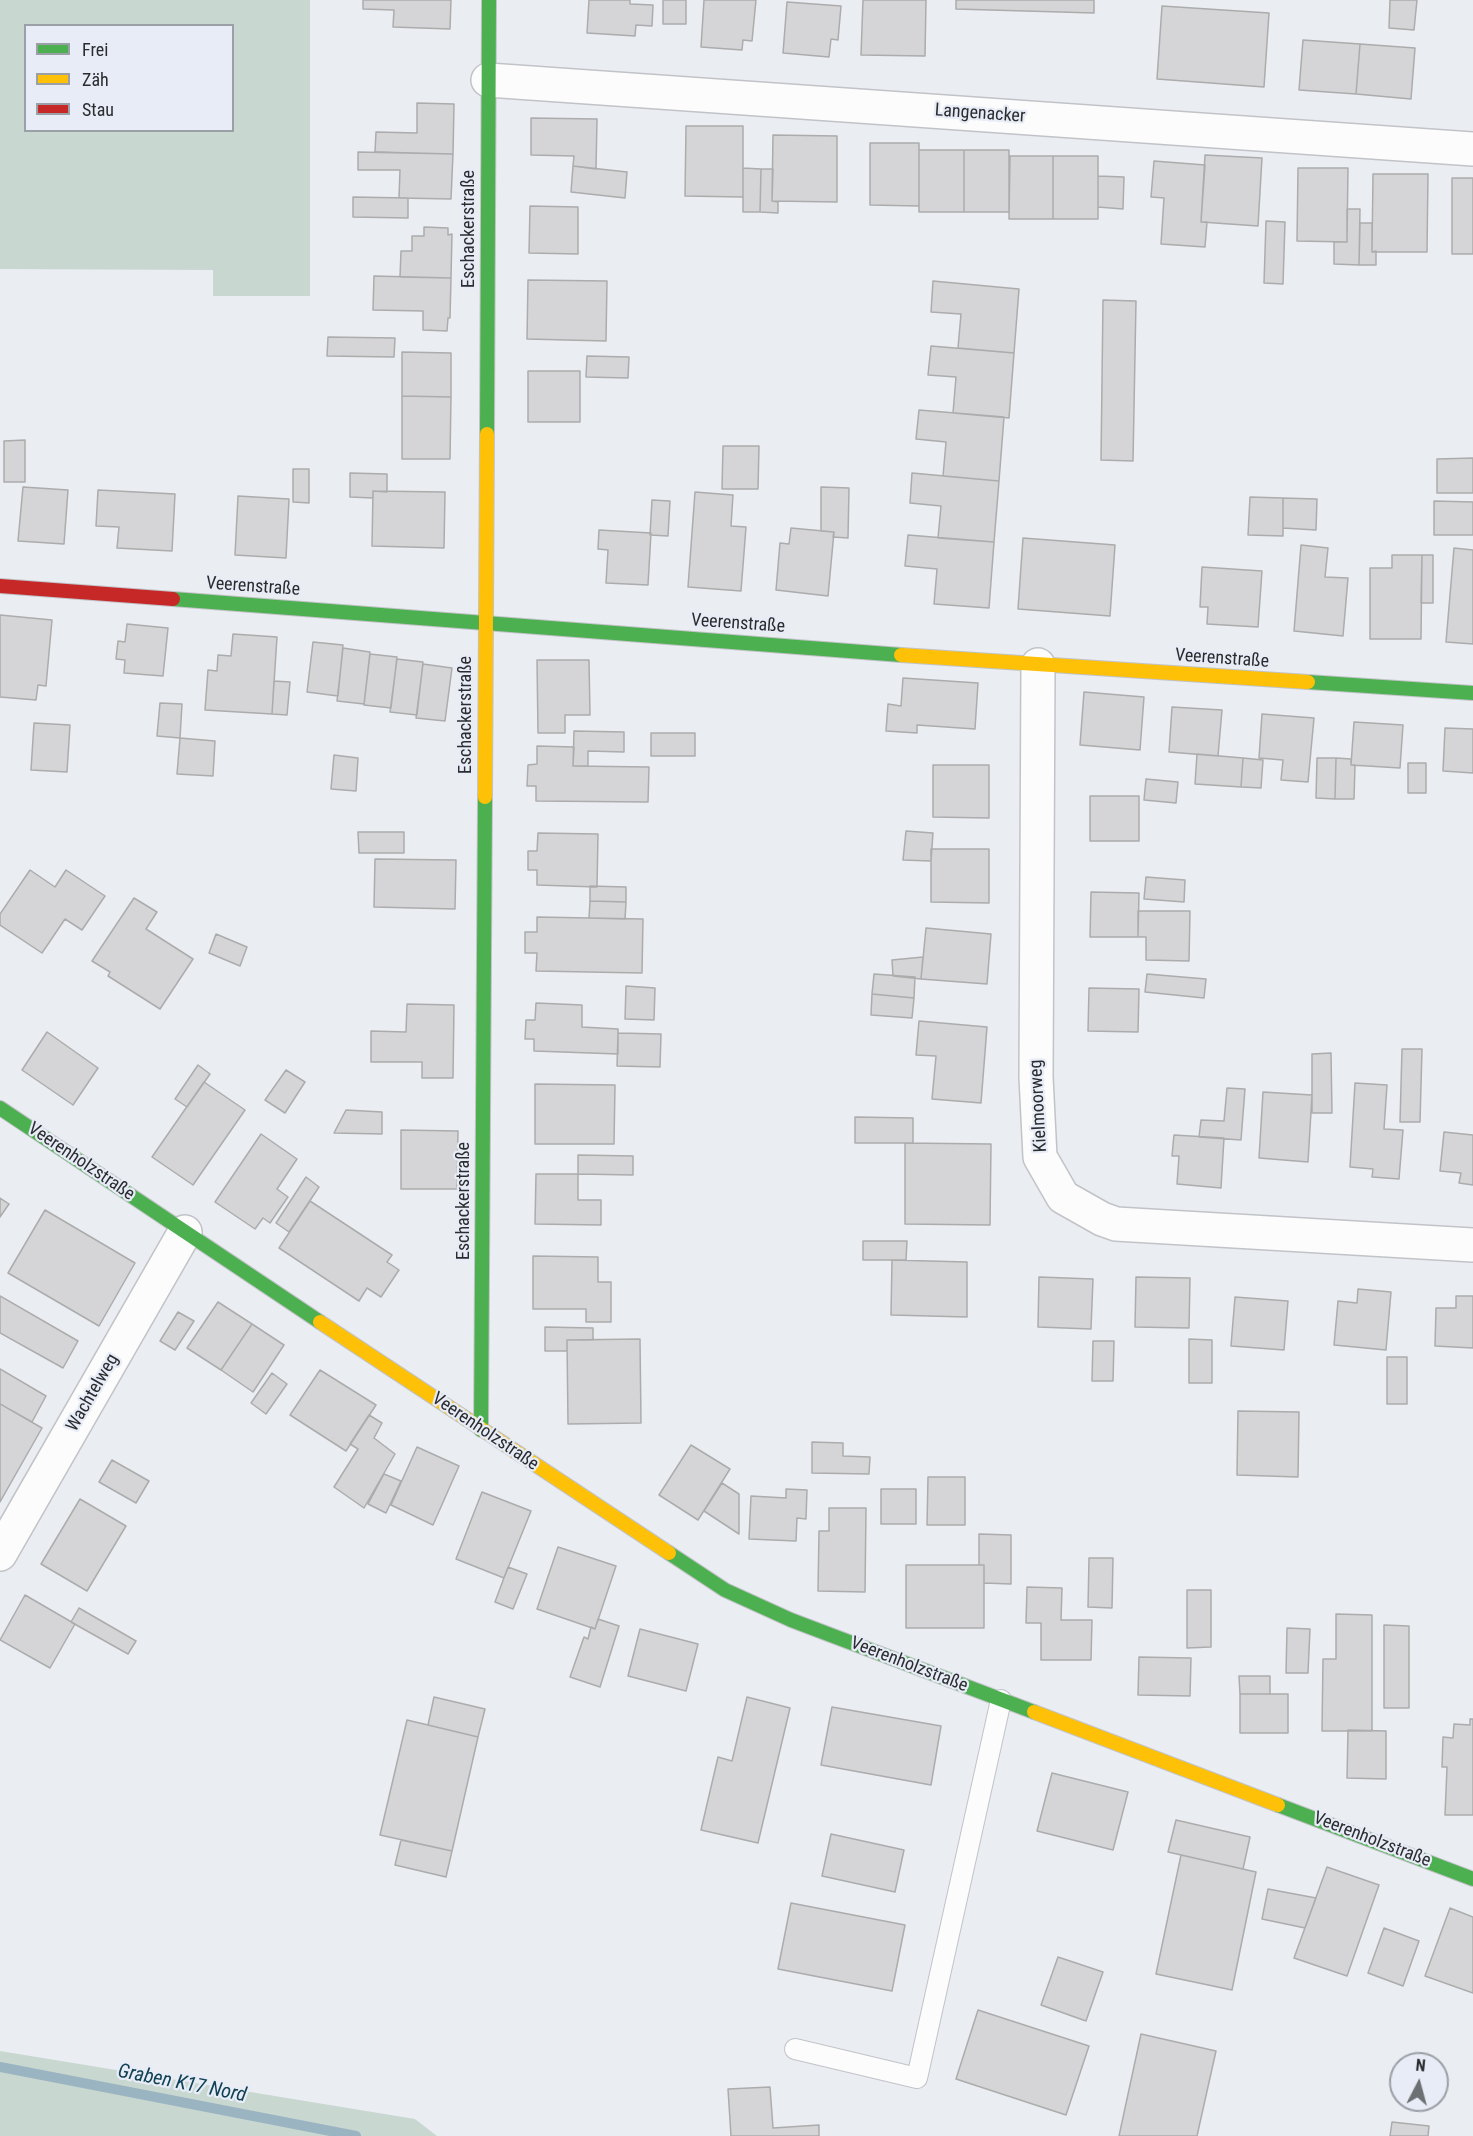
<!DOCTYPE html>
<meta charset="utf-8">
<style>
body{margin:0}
#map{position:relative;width:1473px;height:2136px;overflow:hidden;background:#eaedf2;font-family:"Roboto Condensed",sans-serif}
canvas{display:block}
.legend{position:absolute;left:24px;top:24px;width:210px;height:108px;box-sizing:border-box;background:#e7ecf6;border:2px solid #9b9fa6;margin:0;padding:8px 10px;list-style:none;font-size:18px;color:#2a2c2f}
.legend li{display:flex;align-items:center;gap:12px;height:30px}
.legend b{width:30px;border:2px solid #9b9fa6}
.north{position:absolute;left:1389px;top:2052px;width:60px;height:60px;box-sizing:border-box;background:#e7ecf6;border:2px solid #9b9fa6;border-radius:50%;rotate:6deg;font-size:16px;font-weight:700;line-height:24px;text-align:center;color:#2a2c2f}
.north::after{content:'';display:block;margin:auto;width:21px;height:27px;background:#6d7073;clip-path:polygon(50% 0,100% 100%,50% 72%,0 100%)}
</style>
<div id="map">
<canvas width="1473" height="2136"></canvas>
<ul class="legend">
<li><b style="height:8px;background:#4caf50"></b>Frei</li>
<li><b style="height:8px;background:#ffc107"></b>Zäh</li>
<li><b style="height:8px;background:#c62828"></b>Stau</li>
</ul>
<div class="north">N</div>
</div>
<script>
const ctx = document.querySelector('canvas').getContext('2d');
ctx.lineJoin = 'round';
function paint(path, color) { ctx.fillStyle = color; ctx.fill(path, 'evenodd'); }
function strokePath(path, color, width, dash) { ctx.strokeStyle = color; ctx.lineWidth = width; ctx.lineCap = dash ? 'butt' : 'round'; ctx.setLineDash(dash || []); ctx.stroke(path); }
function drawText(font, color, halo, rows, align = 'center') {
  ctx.font = font + ' "Roboto Condensed",sans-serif'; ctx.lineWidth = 4.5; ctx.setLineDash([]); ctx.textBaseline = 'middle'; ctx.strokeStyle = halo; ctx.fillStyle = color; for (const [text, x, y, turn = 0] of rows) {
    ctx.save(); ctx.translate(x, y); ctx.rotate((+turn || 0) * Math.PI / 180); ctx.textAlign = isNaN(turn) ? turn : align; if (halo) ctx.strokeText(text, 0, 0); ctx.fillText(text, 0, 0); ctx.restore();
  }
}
const green = new Path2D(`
 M0,0h310v296h-97v-26l-213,-1zM26,26h206v104h-206z
 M0,2051l415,68 22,17h-437z`);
const stream = new Path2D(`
 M0,2067l356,69`);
const building = new Path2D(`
 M363,0h88l-1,29 -57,-2 1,-17 -31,-1z
 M589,0h41v4l23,1 -1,21 -16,-1 -1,11 -48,-3z
 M663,0h23v24h-23z
 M704,0h52l-4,41 -9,-1 -1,10 -41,-3z
 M863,0h63l-1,56 -64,-1z
 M956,0h138v13l-138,-4z
 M1390,0h27l-3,30 -25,-2z
 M787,2l54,4 -3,34 -7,-1 -2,18 -46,-4z
 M1162,6l107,7 -5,74 -107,-8z
 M1303,40l57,4 -4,50 -57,-4z
 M1360,44l55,4 -4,51 -55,-5z
 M417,103l37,1 -1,50 -78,-2 1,-20 41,1z
 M531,118l66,1 -1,50 -23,-3 1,-10 -43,-1z
 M686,126h57v71l-58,-1z
 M773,135l64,1v66l-65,-1z
 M870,143h49v63l-49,-1z
 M919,150h45v62h-45z
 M964,150h45v62h-45z
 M358,152l95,2 -2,45 -52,-1 1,-28h-42z
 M1205,155l57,3 -4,68 -57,-4z
 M1010,156h43v63h-44z
 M1053,156h45v63h-45z
 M1154,161l51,4 -4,57h6l-2,25 -44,-3 3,-46 -13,-1z
 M573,166l54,6 -2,26 -54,-6z
 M743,168l18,1 -1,43h-17z
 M1298,168h50l-1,74 -50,-1z
 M761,169h12l-1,32 6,1v11l-18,-1z
 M1373,174h55l-1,78h-55z
 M1098,176l26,1 -1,32 -25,-2z
 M1452,178h21v76h-21z
 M353,197l55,1v20l-55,-1z
 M530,206l48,1v47l-49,-1z
 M1347,209h13l-1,56 -25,-1v-22h13z
 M1266,221l19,1 -2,62 -19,-1z
 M1360,223h12v29l4,-1v14h-17z
 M424,227l24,1v7l4,-1 -1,44 -51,-1 1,-26h11v-15h12z
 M374,276l77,2 -1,40h-2l-1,13 -24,-1v-19l-50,-1z
 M528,280l79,1 -1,60 -79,-2z
 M933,281l86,8 -5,64 -56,-5 3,-34 -30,-2z
 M1103,300l33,1 -3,160 -32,-1z
 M328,337l67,1 -1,19 -67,-1z
 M931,346l83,7 -5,65 -56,-5 3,-36 -28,-2z
 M402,352l49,1v44l-49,-1z
 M587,356l42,1 -1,21 -42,-1z
 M528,371h52v51h-52z
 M402,396l49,1 -1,62h-48z
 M919,410l85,7 -5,64 -56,-5 3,-34 -30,-3z
 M25,440v42h-21v-41z
 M723,446h36l-1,43h-36z
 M1473,458v35h-36v-34z
 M293,469h16v34l-16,-1z
 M350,473l37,1v18l-14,-1v7l-23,-1z
 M912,473l87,8 -5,61 -56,-4 3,-32 -31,-3z
 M23,487l45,3 -4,54 -46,-3z
 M821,487l28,1 -1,50 -15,-1 1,-5 -13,-1z
 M98,490l77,4 -3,57 -55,-3 2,-21 -23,-1z
 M373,491l72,1 -1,56 -72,-2z
 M695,492l38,3 -2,31 15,1 -5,64 -53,-4z
 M238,496l51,3 -3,59 -51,-3z
 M1250,497l33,1v38l-35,-1z
 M1283,498l34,1 -1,31 -33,-2z
 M652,500l18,1 -2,35 -18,-1z
 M1434,501l39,1v33h-39z
 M791,528l43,4 -6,64 -52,-6 4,-47 9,1z
 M599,530l52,3 -3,52 -42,-2 2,-33 -10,-1z
 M908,535l86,7 -5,66 -55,-4 3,-35 -32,-3z
 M1023,538l92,7 -5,71 -92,-7z
 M1301,545l27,3 -3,29 23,1 -5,58 -49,-5z
 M1454,548l19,2v94l-27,-2z
 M1392,555h30l-1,84h-51v-71h22z
 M1422,555h11v48h-12z
 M1202,567l60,4 -4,56 -51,-3 1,-17h-8z
 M0,615l52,5 -6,66 -8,-1 -2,15 -36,-3z
 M127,624l41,4 -5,48 -39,-3 1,-13 -9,-1 2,-18 7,1z
 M233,634l44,3 -5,77 -67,-4 3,-40 9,1 1,-16 13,1z
 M313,642l30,3 -5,51 -31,-4z
 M343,648l27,4 -6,52 -27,-3z
 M370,654l27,3 -6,51 -27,-3z
 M397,659l26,3 -6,53 -27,-3z
 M537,660h52l1,55h-25v18h-27z
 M423,664l29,4 -7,53 -29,-3z
 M903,678l75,5 -3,46 -58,-4v8l-31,-2 2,-27 13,2z
 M274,681l16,1 -3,33 -15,-1z
 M1084,692l60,5 -4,53 -60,-5z
 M160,703l22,1 -2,34 -23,-2z
 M1172,707l50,3 -4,46 -49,-4z
 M1262,714l52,4 -6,64 -27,-2 2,-20 -24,-2z
 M1354,722l49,3 -3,43 -49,-3z
 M34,723l36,2 -3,47 -36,-2z
 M1445,728l28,1v44l-30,-2z
 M574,731l50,1v20l-36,-1v15h-15z
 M651,733h44v23h-44z
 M180,738l35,3 -2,35 -36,-2z
 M537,746l37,1 -1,19 76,1 -1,35 -112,-1v-15h-9l1,-21 9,-1z
 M1197,754l46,4 -2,29 -46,-3z
 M334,755l24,3 -2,33 -25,-2z
 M1243,758l20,2 -2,28 -20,-1z
 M1317,758h19l-1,41 -19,-1z
 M1336,758l15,1v6h4l-1,34h-19z
 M1408,763h18v30h-18z
 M933,765h56v53l-56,-1z
 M1146,779l32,3 -2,21 -32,-3z
 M1090,796h49v45h-49z
 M906,831l27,2 -2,28 -28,-1z
 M358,832h46v21h-45z
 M538,833l60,1 -1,53 -60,-2v-15h-9v-19h9z
 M931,849h58v54l-58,-1z
 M375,859l81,1 -1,49 -81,-2z
 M30,870l25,17 11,-17 39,26 -23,34 -17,-11 -23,34 -42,-28v-11z
 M1146,877l39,3 -1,22 -40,-3z
 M590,886l36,1v15l-36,-1z
 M1091,892l48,1 -1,44h-48z
 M134,898l23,14 -11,17 47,30 -33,50 -52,-33 2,-4 -18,-11z
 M590,901l36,1 -1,17 -36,-1z
 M1138,911h52l-1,50 -43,-1v-23h-8z
 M537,917l106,2 -1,54 -106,-2 1,-18h-12v-21h12z
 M926,928l65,6 -4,50 -66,-5z
 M216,934l31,13 -7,19 -31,-13z
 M923,957l-2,22 -28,-3 -1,-16z
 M874,974l41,3 -1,21 -42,-4z
 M1147,974l59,5 -2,19 -59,-6z
 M626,986l29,2 -1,32 -29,-1z
 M1089,988l50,1 -1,43 -50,-1z
 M872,994l42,4 -2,20 -41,-3z
 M536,1003l46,2v22l36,2v25l-84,-3v-12h-9l1,-19h9z
 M407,1004l47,1 -1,73h-31v-16h-51v-31l35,1z
 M919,1021l68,6 -6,76 -49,-4 4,-43 -20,-1z
 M47,1032l51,36 -25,37 -51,-35z
 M618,1033l43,1 -1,33 -43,-1z
 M1402,1049h20l-2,73h-20z
 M1331,1053l1,60h-20v-59z
 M198,1065l12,9 -23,33 -12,-8z
 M286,1070l19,12 -20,31 -20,-13z
 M204,1082l41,28 -52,75 -41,-28z
 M1355,1083l32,2 -3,44 19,1 -4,49 -27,-2 1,-8 -23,-2z
 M535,1084l80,1 -1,59h-79z
 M1227,1088l18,1 -4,51 -42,-3 2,-17 23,1z
 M1263,1092l49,3 -4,67 -49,-4z
 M346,1110l36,2v22l-48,-1z
 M855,1117l58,1v25h-58z
 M401,1130l57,1 -1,58h-56z
 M1444,1132l29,3v50l-14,-2 2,-10 -21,-2z
 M261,1134l36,25 -20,30 11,8 -18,26 -7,-5 -8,11 -40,-27z
 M1174,1135l50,3 -3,50 -44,-4 2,-28h-7z
 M905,1143l86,1 -1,81 -85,-1z
 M578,1155l55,1v19l-55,-1z
 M536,1174h42v26h23v25l-66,-1z
 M306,1177l13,10 -30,45 -13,-9z
 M0,1198l9,6 -9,13z
 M310,1201l82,54 -5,7 12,8 -18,27 -14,-9 -8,13 -80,-53z
 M45,1210l90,53 -36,63 -91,-53z
 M863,1241h44l-1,19h-43z
 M533,1256l65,1v25h13v40h-25v-13h-53z
 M892,1260l75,2v55l-76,-2z
 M1039,1277l54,2 -2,50 -53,-2z
 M1136,1277l54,1 -1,50 -54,-1z
 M1358,1289l33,3 -5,58 -52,-5 4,-44 19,2z
 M0,1296l78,45 -15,27 -63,-35z
 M1456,1296h17v52l-38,-2 1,-38h20z
 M1235,1297l53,4 -4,49 -53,-4z
 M218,1302l34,22 -31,46 -34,-22z
 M178,1312l16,9 -19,29 -15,-9z
 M252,1324l32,21 -31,47 -32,-22z
 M545,1327l48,1v12h-26v11h-22z
 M640,1339l1,84 -73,1 -1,-84z
 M1189,1339l23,1v43h-23z
 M1093,1341h21l-1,40h-21z
 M1387,1357h20v47h-20z
 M0,1369l46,27 -14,26 -32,-18z
 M320,1370l56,35 -30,46 -56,-36z
 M272,1373l15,11 -21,30 -15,-11z
 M0,1404l42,24 -42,74z
 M1238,1411l61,1 -1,65 -61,-2z
 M369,1415l13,8 -8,15 21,16 -31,54 -30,-21 24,-38 -8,-5z
 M812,1442l31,1v13l27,1 -1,17 -57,-1z
 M691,1445l39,24 -32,51 -39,-25z
 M417,1447l42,19 -26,59 -42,-20z
 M112,1460l37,21 -13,22 -37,-21z
 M384,1474l17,7 -15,32 -18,-9z
 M928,1477h37v48h-38z
 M722,1483l17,11v40l-35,-23z
 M786,1489l21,1 -1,29 -9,-1 -1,23 -47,-2 2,-43 35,2z
 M881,1489h35v35h-35z
 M482,1492l49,19 -27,67 -48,-19z
 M80,1499l46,27 -39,65 -46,-27z
 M829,1508h37l-1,84 -47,-1 1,-60h10z
 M979,1534l32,1v49l-27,-1v-18h-5z
 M558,1547l58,19 -21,63 -58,-20z
 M1089,1558h24l-1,50 -24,-1z
 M906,1565h78v63h-78z
 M508,1567l19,7 -14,35 -18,-7z
 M1027,1587l35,1 -1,32h31l-1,40h-50v-37h-15z
 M1187,1590h24v57l-24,1z
 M25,1595l50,29 -25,44 -50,-28z
 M79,1608l57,33 -8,13 -57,-32z
 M1336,1614l36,1v116h-50l1,-72h13z
 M598,1619l21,7 -19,61 -30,-10 14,-40 4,2 3,-12 4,2z
 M1384,1625l25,1v82h-25z
 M1287,1628l23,1 -2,44h-22z
 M640,1629l58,15 -12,47 -58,-15z
 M1139,1657l52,1 -1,38 -52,-1z
 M1239,1676h31v18h-30z
 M1240,1694h48v39h-48z
 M434,1697l51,12 -7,28 -50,-12z
 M747,1697l43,11 -32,135 -57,-13 17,-73 14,4z
 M832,1707l109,19 -10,59 -110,-20z
 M1470,1719h3v96h-28l2,-48h-5l1,-30 10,1 1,-14 16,1z
 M407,1720l71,17 -26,114 -72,-16z
 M1348,1730l38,1v48l-39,-1z
 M1052,1773l76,19 -15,58 -76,-19z
 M1176,1820l74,17 -7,32 -75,-17z
 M831,1834l73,16 -9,42 -73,-16z
 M401,1840l51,11 -6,26 -51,-12z
 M1181,1855l75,17 -24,118 -76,-16z
 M1327,1867l52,18 -32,91 -53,-18z
 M1268,1889l48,9 -11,30 -43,-9z
 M791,1903l114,22 -13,66 -114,-22z
 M1450,1908l23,9v76l-48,-17z
 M1384,1928l35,13 -16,45 -35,-13z
 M1058,1957l45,15 -17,49 -45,-16z
 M978,2010l111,36 -23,69 -110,-36z
 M1141,2034l75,17 -19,85h-78z
 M770,2087l3,41 46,-3v11h-88l-3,-47z
 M1392,2122l37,4 -1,10h-38z`);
const lane = new Path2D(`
 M795,2049l122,29 84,-378`);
const street = new Path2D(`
 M488,80l985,69
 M1038,665l-2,412 4,80 23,40 39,22 14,5 357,21
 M0,1554l185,-322`);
const fast = new Path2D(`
 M487,434l2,-434
 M173,599l728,56
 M1308,682l165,11
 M0,1108l320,214
 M481,1430l4,-633
 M669,1553l56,37 66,30 243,92
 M1278,1805l195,74`);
const slow = new Path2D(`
 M901,655l407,27
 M485,797l2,-363
 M320,1322l349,231
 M1034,1712l244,93`);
const jam = new Path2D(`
 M0,586l173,13`);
const streetNames = [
 ["Langenacker",980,114,4],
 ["Eschackerstraße",469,229,-90],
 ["Veerenstraße",253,587,4],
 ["Veerenstraße",738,624,4],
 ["Veerenstraße",1222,659,4],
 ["Eschackerstraße",466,715,-90],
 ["Kielmoorweg",1039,1106,-93],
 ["Veerenholzstraße",81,1162,34],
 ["Eschackerstraße",464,1201,-90],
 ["Wachtelweg",93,1393,-60],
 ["Veerenholzstraße",485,1432,34],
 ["Veerenholzstraße",909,1665,21],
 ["Veerenholzstraße",1372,1840,21]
];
const waterNames = [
 ["Graben K17 Nord",182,2084,11]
];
paint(green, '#c8d7cf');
strokePath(stream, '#9bb4c2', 10);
paint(building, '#d5d4d6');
strokePath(building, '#acacad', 1.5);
strokePath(lane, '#c1c3c7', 22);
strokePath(street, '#c1c3c7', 36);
strokePath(fast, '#c1c3c7', 16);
strokePath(slow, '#c1c3c7', 16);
strokePath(jam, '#c1c3c7', 16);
strokePath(lane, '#fcfcfd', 20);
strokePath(street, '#fcfcfd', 33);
strokePath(fast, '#4caf50', 14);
strokePath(slow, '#ffc107', 14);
strokePath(jam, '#c62828', 14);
drawText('18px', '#2a2c2f', '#e7ecf6', streetNames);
drawText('italic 20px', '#104155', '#e7ecf6', waterNames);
</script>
